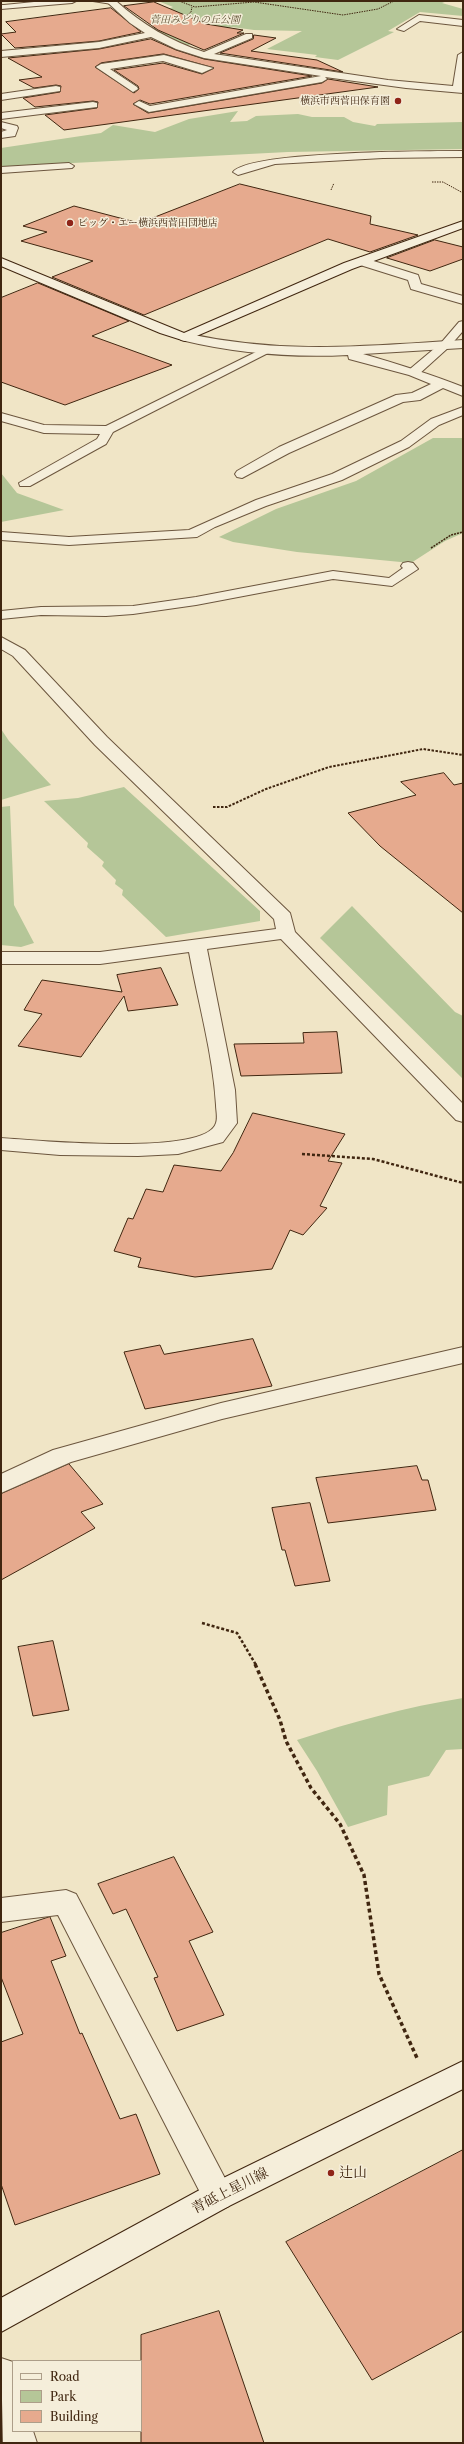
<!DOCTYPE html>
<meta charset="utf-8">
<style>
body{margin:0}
#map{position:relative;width:464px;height:2444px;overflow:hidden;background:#f0e5c6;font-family:"Libre Caslon Text",serif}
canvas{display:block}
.frame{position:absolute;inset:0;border:2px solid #402610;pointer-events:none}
.legend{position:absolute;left:12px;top:2360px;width:130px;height:72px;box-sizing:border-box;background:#f5eeda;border:1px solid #ad9e89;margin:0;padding:5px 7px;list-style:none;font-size:12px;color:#402610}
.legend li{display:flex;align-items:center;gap:8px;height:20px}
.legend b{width:20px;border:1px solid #ad9e89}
</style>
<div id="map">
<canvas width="464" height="2444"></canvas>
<div class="frame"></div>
<ul class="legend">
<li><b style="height:5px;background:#f5eeda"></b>Road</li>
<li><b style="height:11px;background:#b5c698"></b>Park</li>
<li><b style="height:11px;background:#e6aa8e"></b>Building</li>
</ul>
</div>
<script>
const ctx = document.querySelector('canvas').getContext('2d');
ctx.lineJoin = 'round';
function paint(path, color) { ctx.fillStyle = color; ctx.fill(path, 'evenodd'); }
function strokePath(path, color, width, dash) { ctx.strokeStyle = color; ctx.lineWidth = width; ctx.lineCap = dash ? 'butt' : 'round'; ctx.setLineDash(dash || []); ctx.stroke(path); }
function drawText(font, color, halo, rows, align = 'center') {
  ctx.font = font + ' "Libre Caslon Text","Noto Serif JP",serif'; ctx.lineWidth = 3; ctx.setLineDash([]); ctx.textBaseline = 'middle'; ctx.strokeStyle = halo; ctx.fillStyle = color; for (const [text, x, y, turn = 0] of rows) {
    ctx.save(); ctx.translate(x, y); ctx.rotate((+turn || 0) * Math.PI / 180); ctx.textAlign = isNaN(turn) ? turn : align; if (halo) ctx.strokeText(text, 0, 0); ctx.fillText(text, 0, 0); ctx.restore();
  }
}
const green = new Path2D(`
 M158,1h289l-5,2 21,6v7l-43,-4 -32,19 6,1 -56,28 -23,-3 2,-2 -50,-6 35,-18 -48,-1 -22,-3 -46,19 -38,-16 26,-10 -16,-7 15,-6z
 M238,111l-8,11 17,-1 9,-5 42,-2 14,3h32l9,5 22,4 2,-2 86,-2v27l-175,3 -235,12 -52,7v-23l100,-15 12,-8 42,7 34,-13z
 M433,438h30v95l-18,8 -34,22 -114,-11 -64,-10 -14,-5 57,-28 80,-28z
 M1,473l16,20 47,17 -63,12z
 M1,729l8,12 42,44 -50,15z
 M124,787l136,124v10l-94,16 -44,-42 1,-5 -8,-6 1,-4 -14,-14 2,-4 -17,-15 1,-4 -44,-42 34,-3z
 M10,806l4,99 20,38 -13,4 -20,-2v-138z
 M352,906l103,106 8,4v63l-143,-141z
 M463,1698v51l-17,1 -17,26 -41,10 -1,29 -39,12 -31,-56 -20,-31c55,-18 109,-33 166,-42z`);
const building = new Path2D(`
 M154,2l52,22 37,6 -6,3h7l-40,17 -46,-20 -34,-24z
 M111,8l30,24 -42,9 -84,7 -14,-14 15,-2 -10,-10z
 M254,35l22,3 -25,13 66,9 26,12 -123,-19 33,-14z
 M151,39l25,11 28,9 108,17 -162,28 -10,-4 -7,4 15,9 174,-30 6,-4 50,8 -314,43 -19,-15 52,-7 1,-6 -5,-1 -58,6 -12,-9 37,-6 1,-6 -5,-1 -22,3 -15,-8 23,-3 -34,-19 91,-9zM164,54l50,14 -12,6 -39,-11 -49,7 24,16 1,3 -5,4 -39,-26 6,-4z
 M240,184l131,32 -1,8 48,11 -48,17 -42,-13 -184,76 -92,-38 41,-16 -72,-20 26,-9 -24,-6 51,-20 65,17z
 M435,240l28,7v12l-33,12 -43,-13z
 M38,283l91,38 -37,15 80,29 -107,40 -64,-23v-84z
 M444,773l10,12 9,-2v130l-83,-67 -32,-33 68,-18 -15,-13z
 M161,968l17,37 -50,6 -4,-15 -43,61 -63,-11 24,-32 -18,-4 18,-30 80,12 -5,-17z
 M337,1032l5,41 -101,3 -7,-32 70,-1 -1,-10z
 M253,1113l92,21 -17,27 14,2 -22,43 7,2 -24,27 -13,-5 -18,39 -77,8 -57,-10 3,-9 -27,-7 14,-33 5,1 13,-30 17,3 11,-27 47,6 12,-18z
 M253,1339l19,47 -127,23 -21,-57 36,-7 4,9z
 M69,1464l34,40 -22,8 14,16 -94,52v-86z
 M417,1466l5,14h6l8,30 -108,13 -12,-45z
 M310,1503l20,78 -35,5 -10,-36h-3l-10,-42z
 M53,1641l16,69 -36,6 -15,-69z
 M174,1857l39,75 -24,9 35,74 -47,16 -23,-53 4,-1 -32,-68 -13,5 -15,-30z
 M50,1917l16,39 -15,5 29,73 2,-1 38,86 16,-5 24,60 -145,51 -14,-41v-142l22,-8 -22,-57v-44z
 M463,2150v181l-91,49 -86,-138z
 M219,2311l45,132h-123v-108z`);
const pathFar4 = new Path2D(`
 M179,1l16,6 59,-5 89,13 35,-6 16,-8
 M183,19l8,-7 1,-5
 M432,182h11l20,11
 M331,190l3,-7`);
const pathFar3 = new Path2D(`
 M431,548l20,-13 12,-3`);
const pathFar2 = new Path2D(`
 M213,807h14l39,-18 63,-22 94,-18 40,6`);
const pathFar1 = new Path2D(`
 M302,1154l71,5 90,24
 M202,1623l35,10 19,32`);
const path = new Path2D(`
 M255,1664l25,56 6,21 25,47 29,36 24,51 15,99 38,84`);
const lane = new Path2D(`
 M44,1h32l-4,2 -71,6v-4h3z
 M93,1h22l1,1 -4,2z
 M419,15l44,5v6l-43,-5 -16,10 -7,-2z
 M69,163l5,3 -2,2 -71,5v-6z
 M463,321v10l-14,16 -31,28h-8l-2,-3 2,-3 31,-26 18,-21z
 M266,347l4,1v4l-157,80 -7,12 -76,42h-10l-1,-3 78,-44 3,-5 -56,-1 -43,-12v-8l43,12 62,1z
 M463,407v8l-24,10 -30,22 -67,33 -76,26 -51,21 -18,10 -128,8 -68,-5v-8l68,5 120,-7 67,-30 76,-26 69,-33 30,-22z
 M408,562l5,1 5,6 -26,17 -59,-7 -137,26 -63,9 -27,2 -65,-1 -40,4v-8l40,-4 92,-1 63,-9 137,-26 56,7 14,-10 -2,-2 2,-3z`);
const street = new Path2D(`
 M106,1h10c27,24 54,40 88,51l42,-18h6v4l-38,16 174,26 65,6 5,-31 5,-3v41l-57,-5 -81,-11 2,2 -5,3 -173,30 -15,-8 5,-3 11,5 171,-30 -117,-18 -28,-9 -25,-12 -52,11 -98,9v-6l98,-9 46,-9 -15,-10z
 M164,55l49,13 -11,5 -39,-12 -53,8 27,18 1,2 -5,3 -37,-25 5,-3z
 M56,86l4,1v4l-59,9v-6z
 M93,102l4,1v4l-96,12v-6z
 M1,122l16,4 1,2 -3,8 -14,2v-6l6,-2 -6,-2z
 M463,151v6l-80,1 -108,6 -37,11 -5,-3c16,-21 196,-21 230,-21z
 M361,257l57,18 3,9 42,12v8l-52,-15 -3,-9 -51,-16 -2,-3z
 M185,333c99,22 179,13 278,7v8l-100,6c35,10 67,20 100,33v9l-20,-8 -23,12 -17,2 -114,51 -47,25 -5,-1 -2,-3 2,-3 42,-24 117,-52 16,-2 19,-9 -22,-9 -60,-16 -1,-4c-56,3 -113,-2 -167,-15l-2,-3 2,-3z
 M1,637l24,13 82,87 183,176 5,19 168,172v18l-7,-2 -175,-181 -74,10 28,141 2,33 -14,19 -45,12 -40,2 -78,-1 -59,-5v-12c32,2 205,19 215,-15 2,-5 0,-13 0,-18 -3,-51 -18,-103 -27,-153l-89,12h-99v-12h99l176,-23 -2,-10 -179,-174 -82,-89 -12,-7z
 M463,1347v16l-241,56 -151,43 -70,31v-19l52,-24 168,-47z
 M66,1890l10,4 153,292 5,10 -5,10 -11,5 -11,-5 -149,-291 -57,7v-24z
 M1,2358l12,4v69h20l4,12h-34z`);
const secondary = new Path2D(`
 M463,221v7l-111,41 -167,72 -25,-8 -159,-67v-8l183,75 160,-70z
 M463,2061v28l-234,117 -228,126v-34l206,-112z`);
const markers = [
 [398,101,4,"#8f2418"],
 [70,223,4,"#8f2418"],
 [331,2173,4,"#8f2418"]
];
const farParknames = [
 ["菅田みどりの丘公園",195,20]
];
const farPoinames = [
 ["横浜市西菅田保育園",390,101],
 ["ビッグ・エー横浜西菅田団地店",78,223,"left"]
];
const nearPoinames = [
 ["辻山",339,2173]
];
const nearStreetnames = [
 ["青砥上星川線",230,2191,-27]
];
paint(green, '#b5c698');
paint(building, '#e6aa8e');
strokePath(building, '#402610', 1);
strokePath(lane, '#6c563e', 2);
strokePath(street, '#6c563e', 2);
strokePath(secondary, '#402610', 2);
strokePath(pathFar4, '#402610', 1, [1.5, 1]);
strokePath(pathFar3, '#402610', 1.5, [2, 1]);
strokePath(pathFar2, '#402610', 2, [2.5, 1.5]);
strokePath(pathFar1, '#402610', 2.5, [3, 2]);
strokePath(path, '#402610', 3.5, [4, 3]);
paint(lane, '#f5eeda');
paint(street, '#f5eeda');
paint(secondary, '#f5eeda');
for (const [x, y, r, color] of markers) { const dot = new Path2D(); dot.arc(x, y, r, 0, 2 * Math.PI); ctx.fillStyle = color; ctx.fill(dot); strokePath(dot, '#f5eeda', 1.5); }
drawText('italic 10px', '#5d4e32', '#f5eeda', farParknames);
drawText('10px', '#402610', '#f5eeda', farPoinames, 'right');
drawText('14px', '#402610', '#f5eeda', nearPoinames, 'left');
drawText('14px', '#402610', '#f5eeda', nearStreetnames);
</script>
